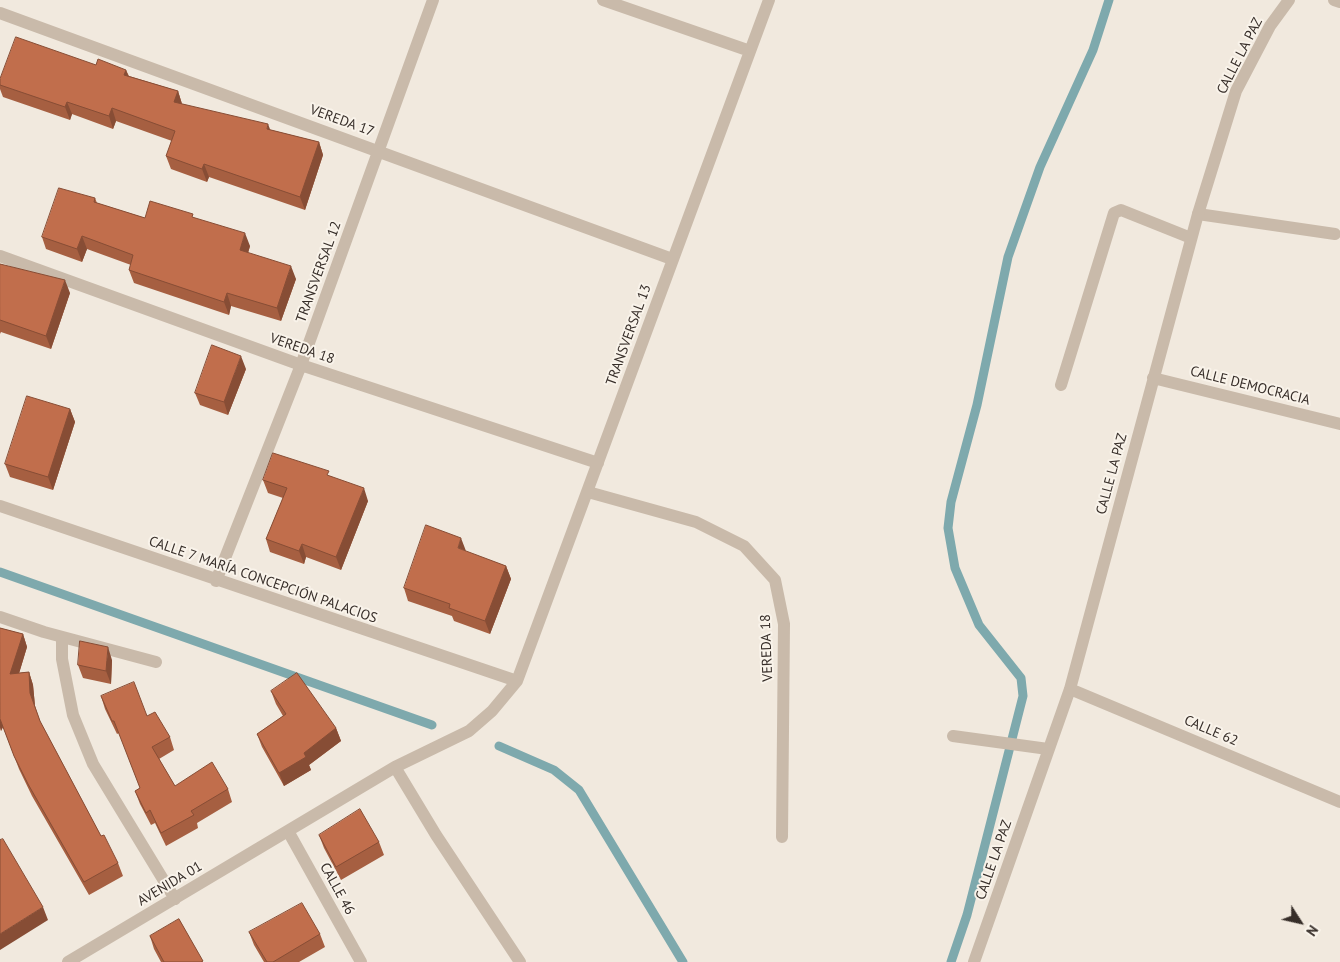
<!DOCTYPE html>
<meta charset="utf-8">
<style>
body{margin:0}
#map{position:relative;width:1340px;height:962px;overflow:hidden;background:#f1e9de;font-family:"PT Sans",sans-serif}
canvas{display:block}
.north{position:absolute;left:1275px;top:897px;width:50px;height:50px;-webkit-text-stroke:4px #f9f3ea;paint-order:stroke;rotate:125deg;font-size:14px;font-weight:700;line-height:20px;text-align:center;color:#372e29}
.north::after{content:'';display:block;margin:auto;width:18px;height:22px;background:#372e29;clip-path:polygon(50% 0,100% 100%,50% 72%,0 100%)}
</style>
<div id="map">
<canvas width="1340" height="962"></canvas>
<div class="north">N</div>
</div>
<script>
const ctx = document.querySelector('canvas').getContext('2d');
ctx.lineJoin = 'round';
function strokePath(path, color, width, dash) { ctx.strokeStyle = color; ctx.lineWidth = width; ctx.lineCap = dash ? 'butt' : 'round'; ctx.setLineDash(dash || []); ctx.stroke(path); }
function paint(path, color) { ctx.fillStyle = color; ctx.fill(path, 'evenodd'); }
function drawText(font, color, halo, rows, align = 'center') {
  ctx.font = font + ' "PT Sans",sans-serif'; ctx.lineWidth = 4; ctx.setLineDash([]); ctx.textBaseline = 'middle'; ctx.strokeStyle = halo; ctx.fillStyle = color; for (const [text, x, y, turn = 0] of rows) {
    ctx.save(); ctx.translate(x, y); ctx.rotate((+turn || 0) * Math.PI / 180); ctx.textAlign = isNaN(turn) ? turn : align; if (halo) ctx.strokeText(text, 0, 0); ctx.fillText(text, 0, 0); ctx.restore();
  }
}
const stream = new Path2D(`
 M0,572l432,153
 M499,746l55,24 25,20 104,172
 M951,962l16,-47 56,-219 -2,-18 -42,-53 -24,-57 -7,-40 3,-26 26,-97 31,-148 32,-90 53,-117 16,-50`);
const lane = new Path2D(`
 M1198,214l137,20`);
const street = new Path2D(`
 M603,0l147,51
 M1334,0l6,2
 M0,13l672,246
 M0,256l301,109 297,98
 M1153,378l187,46
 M1061,385l53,-172 7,-3 70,28
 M588,492l108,30 48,24 31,34 9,44 -2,213
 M0,506l517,175
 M216,581l85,-216 132,-365
 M0,617l44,15 112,30
 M62,637v22l11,56 20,49 82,135
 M1070,689l270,113
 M953,736l95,13
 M395,767l41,68 84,127
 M288,831l73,131
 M68,962l327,-195 74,-36 23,-20 25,-30 252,-681
 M974,962l96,-273 128,-475 38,-123 34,-65 19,-26`);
const wall = new Path2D(`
 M96,65l30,5 3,6 49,15 4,13 89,26 48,12 4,13 -18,55 -96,-33 -2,5 -36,-13 -5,-13 6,-15 -56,-20 -3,8 -41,-15 -2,6 -67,-23 -3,-8v-10z
 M95,198l2,5 48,15h50l55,28 -2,7 48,26 -15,42 -50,-15 -2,9 -95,-32 -5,-13 2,-5 -44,-16 -5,13 -36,-13 -4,-12z
 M0,264l70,29 -19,56 -50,-17 -1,2z
 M246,369l-18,46 -28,-10 -5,-12z
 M70,409l5,13 -22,68 -43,-13 -5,-13z
 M331,476l37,25 -27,69 -35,-13 -2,7 -34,-12 -4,-13 17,-41 -15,-5 -5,-13z
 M466,552l40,14 5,13 -21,55 -36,-13 -2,-5 -44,-15 -4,-13z
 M0,628l23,6 4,13 -8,26 10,-1 4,13 2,21 5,15 61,115 17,27 5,13 -34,19 -57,-99 -13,-27 -16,-42 -2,4 -1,-4z
 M112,660l-1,24 -28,-6 -5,-13z
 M271,691l65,37 5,13 -32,24 2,5 -27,16 -22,-39 -5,-13 26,-18 -7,-12z
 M101,696l46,20 23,21 4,13 -15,9 16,27 53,3 4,13 -35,21 1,5 -32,18 -11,-23 -4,2 -11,-21 -5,-13 5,-3 -21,-55 -2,1 -12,-25z
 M319,835l60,7 5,13 -43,25 -17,-32z
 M179,919l24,43h-42l-7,-13 -4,-13z
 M249,932l71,2 5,13 -26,15h-35l-10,-17z`);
const shadedWall = new Path2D(`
 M126,70l5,13 -7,-8z
 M178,91l4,13 -8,-2z
 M67,102l5,12 -2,6 -5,-13z
 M112,108l4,13 -3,8 -4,-13z
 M268,124l5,13 -6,-8z
 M319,142l4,13 -18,55 -5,-13z
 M204,164l5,13 -2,5 -5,-13z
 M245,233l5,13 -5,17 -5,-13z
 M82,236l5,13 -5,13 -5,-13z
 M291,266l5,13 -15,42 -4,-13z
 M65,280l5,13 -19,56 -5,-13z
 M227,293l4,13 -2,9 -5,-13z
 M241,356l5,13 -18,46 -4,-13z
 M70,409l5,13 -22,68 -5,-13z
 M364,488l4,13 -27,69 -5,-13z
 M461,538l5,13 -8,-3z
 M302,544l4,13 -2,7 -5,-13z
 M506,566l5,13 -21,55 -5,-13z
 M23,634l4,13 -12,40 -5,-13z
 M108,647l4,13 -1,24 -5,-13z
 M29,672l4,13 2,21 -5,-13z
 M0,719l3,8 -2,4 -1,-4z
 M336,728l5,13 -32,24 2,5 -27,16 -5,-13 25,-20z
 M43,907l5,13 -48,30v-16z`);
const building = new Path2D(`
 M16,37l80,28 2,-6 28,11 -2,5 54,16 -4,11 94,22 -1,5 52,13 -19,55 -96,-33 -2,5 -36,-13 9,-25 -63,-23 -3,8 -42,-14 -2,5 -65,-22v-6z
 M59,188l36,10 -1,4 51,16 5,-17 43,13 -1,3 53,16 -5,17 51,16 -14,42 -50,-15 -3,9 -95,-32 4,-15 -51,-19 -5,13 -35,-12z
 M0,264l65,16 -19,56 -46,-16z
 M212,345l29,11 -17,46 -29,-9z
 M27,396l43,13 -22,68 -43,-13z
 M273,453l56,18 -2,4 37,13 -28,69 -34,-13 -3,7 -33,-12 21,-51 -24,-8z
 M426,525l35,13 -3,10 48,18 -21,55 -36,-13 1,-4 -46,-16z
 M0,628l23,6 -13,40 19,-2 1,21 10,28 61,115 3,-1 14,28 -34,19 -56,-98 -14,-28 -14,-37z
 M80,641l28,6 -2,24 -28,-6z
 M297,673l39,55 -32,25 2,4 -27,16 -22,-39 29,-20 -15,-23z
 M134,682l13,34 8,-4 15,25 -18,10 23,39 37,-24 16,27 -37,22 3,4 -33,18 -11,-23 -4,3 -11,-22 5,-3 -26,-67h-2l-11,-25z
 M360,809l19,33 -43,25 -17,-32z
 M3,839l40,68 -43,27v-94z
 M302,903l18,31 -47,28h-6l-18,-30z
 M179,919l24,42 -2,1h-37l-14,-26z`);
const streetNames = [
 ["CALLE LA PAZ",1240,56,-63],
 ["VEREDA 17",342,121,20],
 ["TRANSVERSAL 12",319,272,-70],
 ["TRANSVERSAL 13",629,335,-70],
 ["VEREDA 18",302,349,19],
 ["CALLE DEMOCRACIA",1250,386,14],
 ["CALLE LA PAZ",1112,474,-75],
 ["CALLE 7 MARÍA CONCEPCIÓN PALACIOS",263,580,19],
 ["VEREDA 18",767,648,-92],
 ["CALLE 62",1211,731,23],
 ["CALLE LA PAZ",994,860,-71],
 ["AVENIDA 01",170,884,-31],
 ["CALLE 46",337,889,61]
];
strokePath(stream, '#7ea9ad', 9);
strokePath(lane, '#c9baaa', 12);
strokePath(street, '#c9baaa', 12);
paint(wall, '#a65f41');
paint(shadedWall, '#874d35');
paint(building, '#c16e4c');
strokePath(building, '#874d35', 1);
drawText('14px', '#372e29', '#f9f3ea', streetNames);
</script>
